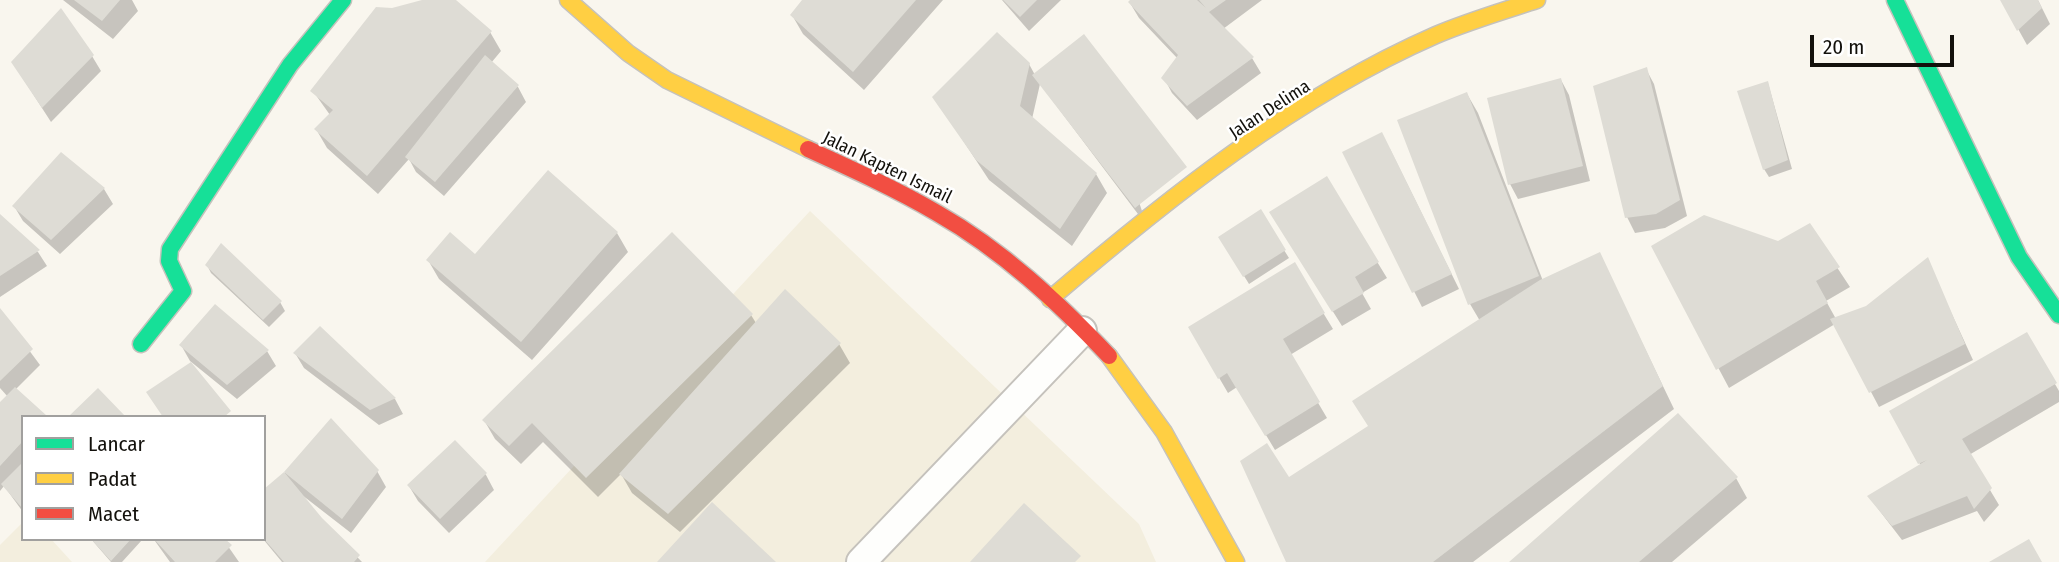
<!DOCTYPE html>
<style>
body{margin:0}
#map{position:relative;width:2059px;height:562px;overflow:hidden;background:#f9f6ee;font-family:"Fira Sans Condensed",sans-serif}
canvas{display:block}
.legend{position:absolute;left:21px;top:415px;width:245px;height:126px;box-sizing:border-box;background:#fff;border:2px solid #a1a09e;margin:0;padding:9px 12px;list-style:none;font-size:21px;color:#13110c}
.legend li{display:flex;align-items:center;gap:14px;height:35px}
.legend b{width:35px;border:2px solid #a1a09e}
.scale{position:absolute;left:1810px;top:35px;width:144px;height:32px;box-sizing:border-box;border:4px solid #13110c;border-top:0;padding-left:9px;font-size:21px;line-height:24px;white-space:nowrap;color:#13110c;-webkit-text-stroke:5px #fff;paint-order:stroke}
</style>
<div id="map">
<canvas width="2059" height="562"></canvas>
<ul class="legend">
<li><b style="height:9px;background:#16e098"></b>Lancar</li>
<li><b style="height:9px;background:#ffcf43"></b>Padat</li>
<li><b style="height:9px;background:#f24e42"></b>Macet</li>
</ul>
<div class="scale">20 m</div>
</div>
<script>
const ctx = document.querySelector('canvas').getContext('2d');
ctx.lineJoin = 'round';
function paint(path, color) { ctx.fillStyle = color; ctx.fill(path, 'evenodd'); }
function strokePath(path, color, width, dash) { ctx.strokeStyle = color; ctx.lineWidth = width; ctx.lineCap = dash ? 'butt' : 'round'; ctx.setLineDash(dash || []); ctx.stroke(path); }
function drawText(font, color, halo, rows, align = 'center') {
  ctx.font = font + ' "Fira Sans Condensed",sans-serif'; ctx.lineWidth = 5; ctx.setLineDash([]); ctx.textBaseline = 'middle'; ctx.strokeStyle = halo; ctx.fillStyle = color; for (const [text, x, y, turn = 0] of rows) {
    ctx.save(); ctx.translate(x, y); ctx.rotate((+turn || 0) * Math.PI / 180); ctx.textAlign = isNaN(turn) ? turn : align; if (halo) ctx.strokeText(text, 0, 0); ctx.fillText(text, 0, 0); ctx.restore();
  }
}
const built = new Path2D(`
 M810,211l329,313 17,38h-671z
 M23,522v17h28l21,23h-72v-17z`);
const shadow = new Path2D(`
 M63,0h69l6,11 -25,28z
 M429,0h24l37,32 11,19 -10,12 27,24 8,15 -82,94 -28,-24 -7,-13 -31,35 -51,-46 -11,-19 14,-14 -17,-24 79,-81z
 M805,0h138l-79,90 -61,-56 -11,-19z
 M1002,0h59l-32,31z
 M1133,0h129l-39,29 29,29 9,15 -64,47 -25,-27 -8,-15 14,-19 -39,-41 -9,-15z
 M2002,0h36l12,24 -23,21z
 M1084,37l63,189 -107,-142 -8,35 64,55 11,19 -35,53 -83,-66 -54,-82 94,-34 6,11z
 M92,56l9,15 -50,51 -29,-45z
 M1646,69l8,15 33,132 -22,12 -30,5 -8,-16z
 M1561,80l8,15 21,86 -72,18 -8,-15z
 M1768,83l24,86 -23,8 -5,-8z
 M1467,94l11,19 65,168 57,-26 74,154 -201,153h-185v-83l81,-52 111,-106 -10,-17z
 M1390,149l69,140 -37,18 -78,-154z
 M61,154l43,35 9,15 -53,50 -37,-33 -9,-15z
 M1326,178l61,100 -25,15 9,16 -29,17 -62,-99z
 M1260,212l29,46 -40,26 -29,-47z
 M0,217l38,35 9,14 -47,31z
 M1809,225l41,62 -24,14 10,18 31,-11 60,-48 46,100 -94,47 -44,-83 -106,64 -75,-141 124,-4z
 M617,233l11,19 -96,108 -93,-81 -11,-19 47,-4z
 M207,265l73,37 5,9 -16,16 -58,-54z
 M1294,265l39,64 -43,26 37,63 -52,32 -38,-63 -9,6 -38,-65z
 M215,306l52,45 9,15 -39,33 -47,-38 -9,-16z
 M0,311l40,54 -25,25 30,27h-22v95l-19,-26 -4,5v-87l8,-7 -8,-9z
 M751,315l5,8 83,21 11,19 -170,169 -48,-39 -11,-19 -23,23 -55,-55 -22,22 -26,-25 -11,-19z
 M320,328l75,71 8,15 -24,11 -75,-57 -9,-15z
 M2026,334l33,57v11l-90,53 30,50 -15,17 -7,-11 -75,29 -33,-43 52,-31 -29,-54z
 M331,420l46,51 9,16 -35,46 -49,-38 18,24 42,43h-80l-19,-23 22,-66z
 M455,442l31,33 8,15 -45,43 -31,-32 -9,-15z
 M1736,478l11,20 -75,64h-160z
 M91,539h51v1l-20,22h-11z
 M157,539h66l16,23h-69l-15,-21z`);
const building = new Path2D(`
 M74,0h46l-18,21z
 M422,0h34l36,31 -125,145 -53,-47 19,-19 -23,-19 66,-84 16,1z
 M802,0h114l-63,72 -63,-57z
 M1003,0h34l-17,17z
 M1130,0h67l9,8 -7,-8h27l-17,12 45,45 -67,49 -26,-28 17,-23 -50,-53z
 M2000,0h38l4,8 -25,23z
 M61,8l33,47 -52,53 -31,-46z
 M997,32l33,31 -10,43 77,67 -37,56 -84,-69 -44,-63z
 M1084,34l103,133 -52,41 -103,-133z
 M485,55l34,30 -84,97 -30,-25z
 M1647,67l33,133 -24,14 -31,4 -32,-132z
 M1561,78l22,88 -75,19 -21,-87z
 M1768,81l20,79 -25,10 -26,-79z
 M1467,92l72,184 -71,29 -71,-185z
 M1382,132l70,142 -40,19 -70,-141z
 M61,152l44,36 -54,52 -39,-34z
 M548,170l70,62 -97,110 -95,-82 24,-28 25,22z
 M1327,176l52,86 -24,15 9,16 -32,19 -63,-100z
 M1261,209l25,41 -43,27 -25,-40z
 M0,214l40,36 -40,26z
 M1704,215l74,26 32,-18 30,44 -24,14 12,22 -112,67 -65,-124z
 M672,232l81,82 -167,164 -54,-55 -23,23 -27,-26z
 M221,243l61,58 -19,19 -58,-55z
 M1600,252l63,134 -230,176h-147l-46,-101 27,-18 22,34 79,-51 -16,-25 188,-121z
 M1928,257l37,87 -96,49 -39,-74 36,-13z
 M1295,262l30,51 -42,26 37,63 -55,34 -38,-63 -9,6 -30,-52z
 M785,289l56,54 -173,171 -49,-40z
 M215,304l54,46 -42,35 -48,-40z
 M0,308l33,41 -33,32z
 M320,326l76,72 -26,12 -77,-57z
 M2027,332l30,51 -95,56 30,49 -18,21 -7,-13 -75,30 -25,-30 60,-36 -9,4 -29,-53z
 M191,362l40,49 -7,6h-61l-17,-25z
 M15,387l31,28 -23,2v24l-23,25v-64z
 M98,388l28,29h-58z
 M1678,413l60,64 -99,85h-130z
 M331,418l48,52 -37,49 -58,-47z
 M455,440l32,33 -47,46 -33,-34z
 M23,462v47l-22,-25z
 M284,472l38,46 38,37 -6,7h-70l-20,-23v-50z
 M712,502l64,60h-119z
 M1024,503l57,53 -6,6h-105z
 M91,539h40l-20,22z
 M154,539h71l7,6 -17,17h-40z
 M2029,539l13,23h-53z`);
const lane = new Path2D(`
 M861,562l221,-231`);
const fast = new Path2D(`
 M1895,0l124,257 40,58
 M141,344l42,-53 -14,-30 1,-12 120,-184 53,-65`);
const slow = new Path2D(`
 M568,0l60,53 39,27 141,69
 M1050,299c117,-100 244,-202 386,-264 33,-14 67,-24 101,-35
 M1109,356l55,76 72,130`);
const jam = new Path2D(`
 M808,149c44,20 88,40 129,64 65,37 121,89 172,143`);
const streetNames = [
 ["Jalan Delima",1270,110,-33],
 ["Jalan Kapten Ismail",887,168,26]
];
paint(built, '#f3eede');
paint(shadow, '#0003');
paint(building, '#dedcd5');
strokePath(lane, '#c5c2bc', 32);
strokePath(fast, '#c5c2bc', 19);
strokePath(slow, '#c5c2bc', 19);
strokePath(jam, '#c5c2bc', 19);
strokePath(lane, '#fefefc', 28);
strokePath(fast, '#16e098', 16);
strokePath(slow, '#ffcf43', 16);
strokePath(jam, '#f24e42', 16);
drawText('18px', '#13110c', '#fff', streetNames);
</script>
